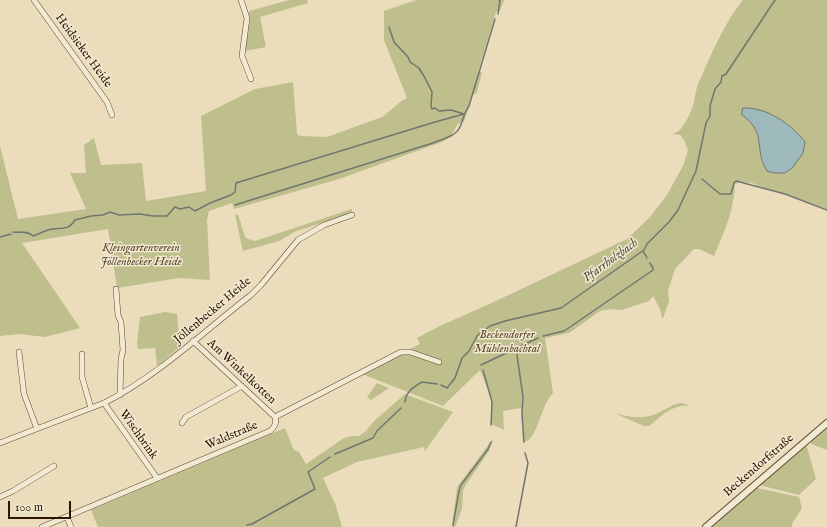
<!DOCTYPE html>
<meta charset="utf-8">
<style>
body{margin:0}
#map{position:relative;width:827px;height:527px;overflow:hidden;background:#ebddbc;font-family:"IM FELL English",serif}
canvas{display:block}
.scale{position:absolute;left:8px;top:501px;width:63px;height:18px;box-sizing:border-box;border:2px solid #2f1500;border-top:0;padding-left:5px;font-size:12px;line-height:14px;white-space:nowrap;color:#2f1500;-webkit-text-stroke:3px #f2e9d3;paint-order:stroke}
</style>
<div id="map">
<canvas width="827" height="527"></canvas>
<div class="scale">100 m</div>
</div>
<script>
const ctx = document.querySelector('canvas').getContext('2d');
ctx.lineJoin = 'round';
function paint(path, color) { ctx.fillStyle = color; ctx.fill(path, 'evenodd'); }
function strokePath(path, color, width, dash) { ctx.strokeStyle = color; ctx.lineWidth = width; ctx.lineCap = dash ? 'butt' : 'round'; ctx.setLineDash(dash || []); ctx.stroke(path); }
function drawText(font, color, halo, rows, align = 'center') {
  ctx.font = font + ' "IM FELL English",serif'; ctx.lineWidth = 3; ctx.setLineDash([]); ctx.textBaseline = 'middle'; ctx.strokeStyle = halo; ctx.fillStyle = color; for (const [text, x, y, turn = 0] of rows) {
    ctx.save(); ctx.translate(x, y); ctx.rotate((+turn || 0) * Math.PI / 180); ctx.textAlign = isNaN(turn) ? turn : align; if (halo) ctx.strokeText(text, 0, 0); ctx.fillText(text, 0, 0); ctx.restore();
  }
}
const green = new Path2D(`
 M289,0h18l1,3 -48,14 6,30 -21,4 5,-31 -1,-9z
 M416,0h88l-4,11 -4,1 -18,60h4l-5,20 -5,4 -8,26 -6,2 -8,13 -8,5 -103,37 -105,30 -2,-6 -23,8 -2,9 3,60 -31,-2 -62,10 -9,-59 -86,14 58,85 -35,9 -26,-3 -19,2v-190l18,73 68,-10 -16,-36h16l-2,-28 10,-7 7,27 41,-2 4,38 60,-10 -5,-75 54,-27 38,-7 4,51 1,2 4,1 25,1 55,-20c8,-5 16,-15 25,-19l-23,-58v-29z
 M743,0h84v209l-41,-15 -20,-5 -14,-6 -12,-1 -5,2c-1,26 -11,49 -21,72l-15,-7h-5l-19,20 -7,22 1,10 -6,17h-1l-2,-9 -7,-13 -4,5 -27,9 -12,-1 -10,2 -31,22 -24,5 8,55c-13,13 -14,45 -30,50l-2,-35 -18,3 1,19 -13,-6 1,-25 -12,-29 -37,36 -81,-32 58,-30 -3,-6 23,-12 58,-26 129,-61 23,-22 17,-22 17,-31 4,-14 -4,-10 -4,-5 -7,-1c4,-2 7,-3 9,-7 4,-5 8,-13 10,-19 3,-7 3,-14 5,-21 12,-28 27,-64 46,-87zM742,115l38,5 19,16 -37,27c-3,-21 0,-34 -20,-48z
 M352,209v5l-56,17 -17,10 -36,10 -8,-36 3,-1 7,23 3,2 7,2z
 M165,312l12,2 3,33 -23,19 -2,-18 -17,1 -1,-6 3,-26z
 M377,383l12,5 -18,12 -4,-3z
 M405,394l48,18 -28,39 -1,-4 -67,15 -34,16 13,28 6,21h-244l-7,-17 194,-82 7,18 2,4 5,2 7,12 38,-26 8,-2h7l7,-5 8,-10z
 M682,403l9,3c-19,-2 -28,9 -42,20h-5l-32,-14c14,5 29,8 44,2 8,-4 17,-10 26,-11z
 M827,428v22l-16,-6v-3z
 M492,440h1l-4,11 -24,35 -2,5 -1,18 -7,18h-3l5,-40z
 M806,446l1,1 9,32 -17,16 -40,-10z
 M757,488l42,9 3,11 -10,16v3h-80z`);
const water = new Path2D(`
 M743,108c24,-1 48,16 62,34l-2,11 -10,14 -8,6h-11l-7,-2c-14,-22 1,-38 -25,-56z`);
const stream = new Path2D(`
 M498,14l2,-14h-1
 M389,27l5,15 14,15 2,5 9,6 6,10 7,14 -1,14 1,3 3,-1 4,3 12,-1 13,4
 M702,179l18,15h11l3,-11 2,-2 49,13 42,16
 M235,205l198,-62c9,-4 22,-6 27,-16 3,-7 4,-14 9,-21l26,-87
 M13,232c6,1 14,-2 20,4 5,-2 10,-4 15,-6 11,-4 19,3 27,-10l16,-4 12,-1 7,-3 9,3 21,-1 13,2h14l8,-9 5,2 9,-2 6,4 15,-8 21,-8 4,-3 1,-9 199,-61 29,-8
 M0,237l11,-3
 M643,251l4,7
 M543,336l21,-5 6,-4 83,-57v-2l-3,-5
 M516,348l7,49 -1,17 2,28
 M481,365l57,-27
 M483,370l9,32 -1,23
 M441,385l6,3 8,-10 7,-20 7,-7 8,-15 5,-4 8,-6 15,-5 56,-13 83,-58 3,-6 22,-22 9,-12 18,-39 10,-48 4,-7v-10l5,-17 6,-7 1,-6 4,-2 49,-74
 M405,402c1,-11 9,-15 17,-20l15,2
 M335,454l38,-16 4,-7 24,-23
 M247,525l5,-1 63,-35 -7,-17 22,-15
 M453,525l6,-34 2,-6 27,-36 3,-7
 M516,527l12,-64 -3,-10`);
const minor = new Path2D(`
 M34,0l73,102 5,13
 M241,0l6,18 -5,38 9,23
 M116,289l2,26 3,7 2,28 -2,9 -1,36
 M193,341l82,76
 M19,352l5,42 13,35
 M82,354v23l9,31
 M104,403l53,75
 M275,417l126,-65h9l29,10
 M182,423l4,-6 56,-31
 M0,443l104,-40c54,-27 99,-71 147,-108l10,-10 37,-45 26,-15 28,-10
 M0,497l13,-6 41,-25
 M67,517l4,10
 M42,527l228,-96c5,-4 7,-8 5,-14`);
const tertiary = new Path2D(`
 M706,527l121,-104`);
const streetNames = [
 ["Heidsieker Heide",83,51,54],
 ["Jöllenbecker Heide",213,311,-40],
 ["Am Winkelkotten",241,372,43],
 ["Wischbrink",138,435,55],
 ["Waldstraße",232,436,-23],
 ["Beckendorfstraße",759,466,-41]
];
const parkNames = [
 ["Kleingartenverein",141,249],
 ["Jöllenbecker Heide",141,263],
 ["Beckendorfer",507,336],
 ["Mühlenbachtal",507,350]
];
const waterNames = [
 ["Pfarrholzbach",611,261,-36]
];
paint(green, '#bebf8c');
paint(water, '#9db9bb');
strokePath(water, '#717770', 1);
strokePath(stream, '#717770', 1.5);
strokePath(minor, '#5e472f', 6);
strokePath(tertiary, '#5e472f', 8);
strokePath(minor, '#f2e9d3', 5);
strokePath(tertiary, '#f2e9d3', 6);
drawText('12px', '#2f1500', '#f2e9d3', streetNames);
drawText('italic 12px', '#5a482a', '#f2e9d3', parkNames);
drawText('italic 13px', '#564e41', '#f2e9d3', waterNames);
</script>
